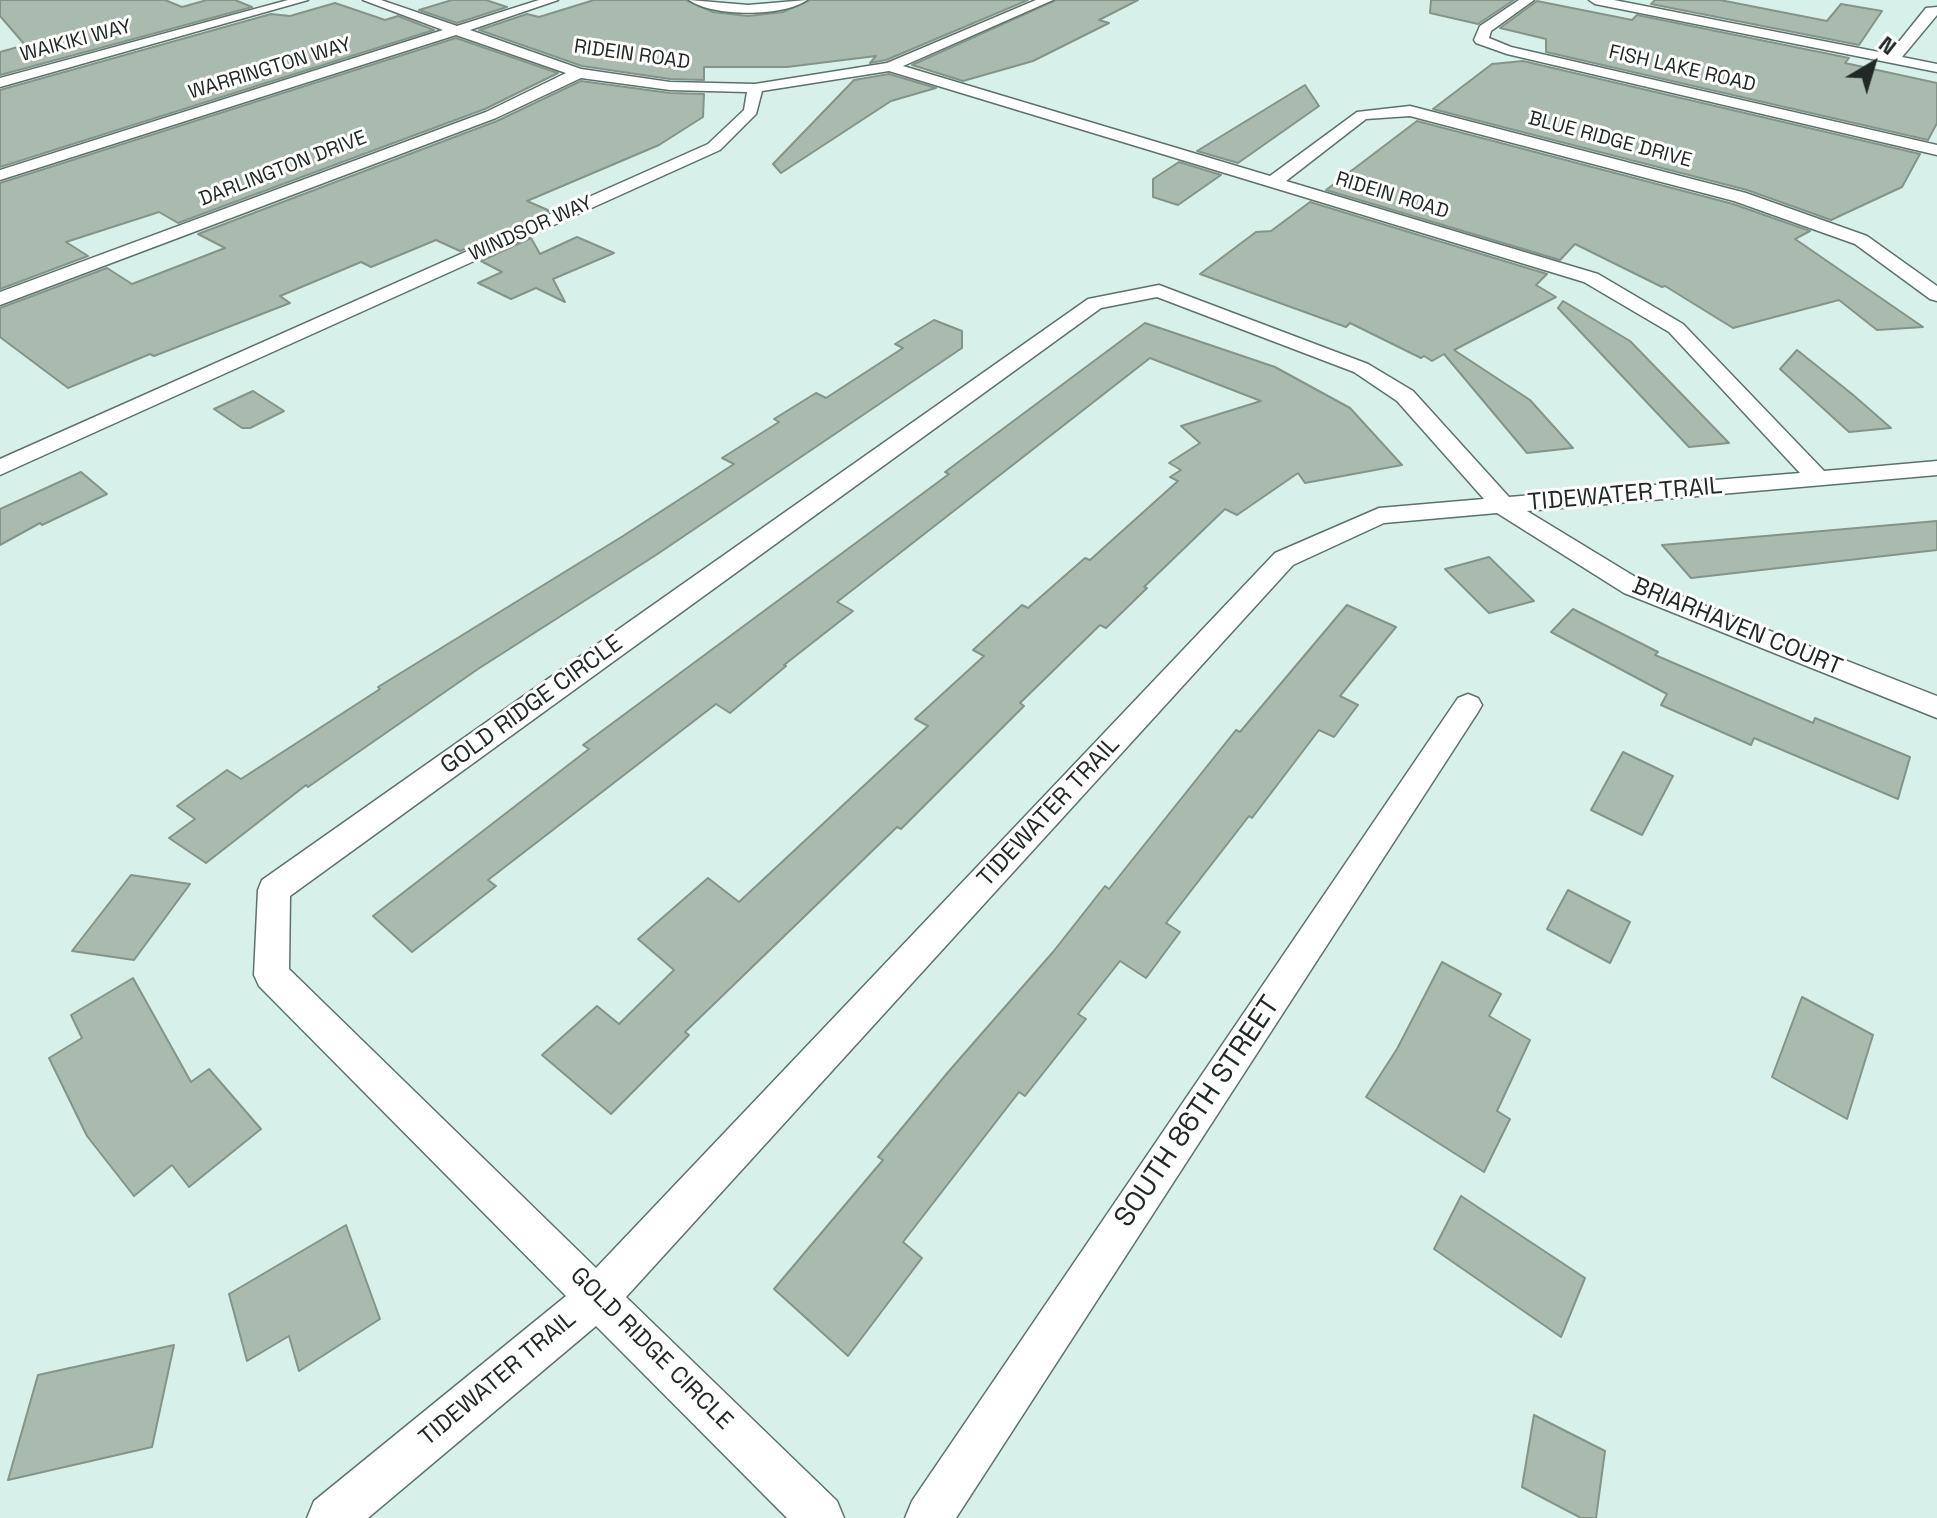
<!DOCTYPE html>
<style>
body{margin:0}
#map{position:relative;width:1937px;height:1518px;overflow:hidden;background:#d8f0ea;font-family:"Space Grotesk",sans-serif}
canvas{display:block}
.north{position:absolute;left:1833px;top:24px;width:80px;height:80px;-webkit-text-stroke:6px #fff;paint-order:stroke;rotate:38deg;font-size:22px;font-weight:700;line-height:32px;text-align:center;color:#212927}
.north::after{content:'';display:block;margin:auto;width:28px;height:36px;background:#212927;clip-path:polygon(50% 0,100% 100%,50% 72%,0 100%)}
</style>
<div id="map">
<canvas width="1937" height="1518"></canvas>
<div class="north">N</div>
</div>
<script>
const ctx = document.querySelector('canvas').getContext('2d');
ctx.lineJoin = 'round';
function paint(path, color) { ctx.fillStyle = color; ctx.fill(path, 'evenodd'); }
function strokePath(path, color, width, dash) { ctx.strokeStyle = color; ctx.lineWidth = width; ctx.lineCap = dash ? 'butt' : 'round'; ctx.setLineDash(dash || []); ctx.stroke(path); }
function drawText(font, color, halo, rows, align = 'center') {
  ctx.font = font + ' "Space Grotesk",sans-serif'; ctx.lineWidth = 6; ctx.setLineDash([]); ctx.textBaseline = 'middle'; ctx.strokeStyle = halo; ctx.fillStyle = color; for (const [text, x, y, turn = 0] of rows) {
    ctx.save(); ctx.translate(x, y); ctx.rotate((+turn || 0) * Math.PI / 180); ctx.textAlign = isNaN(turn) ? turn : align; if (halo) ctx.strokeText(text, 0, 0); ctx.fillText(text, 0, 0); ctx.restore();
  }
}
const building = new Path2D(`
 M0,0h165l17,7 25,-7h28l17,7 -252,68v-23l25,-7 -25,-29z
 M452,0h34l21,7 -50,16 -38,-13z
 M594,0h92l27,12 35,4 35,-4 27,-12h218l-142,60 -16,3 6,-7 -89,11h-83v13l-34,-1 -88,-13 -103,-36 48,-16 12,3z
 M1056,0h82l-39,20 10,3 -76,38 -70,20 -51,-16z
 M1431,0h83l-36,24 -48,-11z
 M1655,0h65l107,21 14,-17 41,7 -23,34 -208,-41z
 M1537,1l95,19 5,-5 212,43 -4,5 92,20v40l-9,17 -382,-88v-13l-46,-11z
 M335,3l50,17 13,-4 36,14 -434,137v-77l271,-76 19,2z
 M456,38l102,35 -73,36 -307,114 -19,-11 -93,30 22,14 -88,33v-106z
 M1523,61l397,93 -18,33 -71,33 -84,-30 -314,-81 59,-45z
 M889,74l47,14 -45,13 -110,72 -8,-9 81,-84z
 M581,81l89,12 34,1 -1,23 -44,28 -132,56 23,10 -90,40 -24,-11 -65,27 -10,-5 -81,34 10,7 -136,53 -4,-2 -82,34 -68,-51v-29l107,-40 25,16 93,-36 -27,-14 299,-113z
 M1305,85l14,21 -81,57 -41,-12z
 M1417,121l316,83 77,27 -15,8 128,88 -46,3 -38,-30 -106,28 -68,-42 -3,1 -87,-43 -15,16 -234,-70z
 M1179,162l42,13 -43,30 -25,-8v-18z
 M1310,202l237,72 -11,11 20,12 -102,53 76,50 43,48 -46,5 -83,-99 -12,7 -8,-5 -3,2 -71,-35 -4,4 -146,-53 56,-42 15,-1z
 M577,237l37,16 -61,26 12,23 -29,-14 -25,11 -33,-16 24,-11 -21,-11 50,-23 9,16z
 M1563,301l67,40 99,102 -40,4 -131,-139z
 M934,320l28,11v17l-306,207 -178,114 -170,118 -2,-2 -100,78 -37,-25 26,-19 -18,-13 50,-36 14,9 139,-90 -2,-2 245,-151 111,-72 -12,-6 57,-36 -5,-3 42,-26 10,5 77,-50 -8,-4z
 M1145,323l130,44 75,41 52,57 -97,18 -7,-10 -61,42 -12,-6 -81,78 3,1 -41,40 -6,-3 -80,78 4,3 -123,123 -4,-2 -212,205 4,3 -78,79 -69,-59 55,-49 22,18 55,-54 -36,-31 70,-61 31,24 189,-176 -13,-7 69,-63 -11,-6 49,-45 6,3 57,-50 5,2 88,-79 -8,-4 11,-7 -12,-7 31,-20 -19,-17 80,-25 -111,-43 -313,244 16,9 -69,54 2,1 -56,47 -14,-9 -228,176 8,6 -84,66 -39,-36 216,-167 -6,-4 366,-271 -4,-2z
 M1797,350l55,44 39,34 -42,4 -69,-63z
 M253,391l31,20 -34,17h-8l-28,-19z
 M81,472l26,22 -65,31 -2,-2 -40,22v-36z
 M1937,521v29l-246,28 -29,-33z
 M1489,557l45,44 -45,12 -44,-44z
 M1347,605l49,22 -56,69 18,9 -24,32 -15,-7 -67,88 -3,-2 -83,107 14,9 -34,46 -26,-17 -42,53 8,5 -61,77 -6,-4 -116,150 19,16 -74,98 -74,-67 109,-129 -5,-3 71,-86 104,-119 52,-66 4,3 127,-159 4,2z
 M1573,609l85,43 -3,3 158,68 2,-5 95,39 -12,42 -144,-61 -3,7 -90,-40 6,-11 -116,-62z
 M1623,752l50,24 -31,59 -51,-25z
 M131,875l59,9 -56,76 -62,-9z
 M1568,890l62,32 -20,41 -63,-34z
 M1442,962l59,32 -12,22 41,24 -33,71 13,8 -26,53 -118,-75 31,-48z
 M133,978l58,104 18,-13 52,60 -72,58 -17,-22 -38,31 -47,-60 -38,-78 33,-20 -11,-23z
 M1802,997l71,38 -26,84 -75,-42z
 M1461,1196l124,82 -24,59 -127,-88z
 M346,1225l34,94 -81,52 -10,-35 -42,25 -18,-67z
 M174,1345l-22,102 -144,33 30,-105z
 M1534,1415l71,36 -9,67h-15l-59,-31z`);
const minor = new Path2D(`
 M288,0h20l-308,87v-9z
 M363,0h18l76,26 82,-26h19l-88,30 111,39 89,13 85,2 132,-21 149,-63h17l-150,66 367,110 87,-64 53,-6 336,87 121,43 70,50v15l-7,-2 -75,-55 -121,-43 -324,-85 -44,3 -80,62 312,93 85,50 141,147 113,-10v14l-410,36 115,70 295,115v22l-313,-125 -127,-80 -113,10 -91,42 -667,732 211,204 7,17h-57l-191,-192 -228,192h-61l7,-17 252,-205 -307,-310 -5,-11 4,-85 4,-10 826,-581 71,-14 209,79 45,27 96,106 291,-24 -131,-141 -85,-50 -695,-211 -127,20 -6,23 -36,36 -720,325v-16l708,-315 36,-34 3,-18 -77,-2 -89,-12 -85,40 -496,187v-13l486,-180 80,-39 -110,-38 -456,145v-10l443,-140zM1157,297l197,75 43,29 87,98 -105,9 -104,45 -679,715 -307,-299 1,-73 811,-588z
 M689,0l59,5 59,-5c-23,17 -95,17 -118,0z
 M1519,0h15l-43,31 -2,7 22,9 426,98v10l-430,-101 -31,-11 -2,-3 6,-14z
 M1589,0h25l275,54 37,-46 11,-1v8l-35,42 35,7v8l-342,-68z
 M1468,694l10,4 4,7 -4,7 -522,806h-51l7,-17 546,-803z`);
const farStreetnames = [
 ["WAIKIKI WAY",76,41,-15],
 ["RIDEIN ROAD",632,55,8],
 ["WARRINGTON WAY",270,69,-17],
 ["FISH LAKE ROAD",1682,69,13],
 ["BLUE RIDGE DRIVE",1610,140,15],
 ["DARLINGTON DRIVE",283,169,-21],
 ["RIDEIN ROAD",1392,196,17],
 ["WINDSOR WAY",531,229,-24]
];
const streetNames = [
 ["TIDEWATER TRAIL",1625,495,-5],
 ["BRIARHAVEN COURT",1737,627,22],
 ["GOLD RIDGE CIRCLE",532,705,-36],
 ["TIDEWATER TRAIL",1049,812,-47],
 ["GOLD RIDGE CIRCLE",651,1349,45],
 ["TIDEWATER TRAIL",498,1379,-40]
];
const nearStreetnames = [
 ["SOUTH 86TH STREET",1198,1112,-56]
];
paint(building, '#a9bbae');
strokePath(building, '#849489', 2);
strokePath(minor, '#5c716d', 3);
paint(minor, '#fff');
drawText('20px', '#212927', '#fff', farStreetnames);
drawText('24px', '#212927', '#fff', streetNames);
drawText('28px', '#212927', '#fff', nearStreetnames);
</script>
